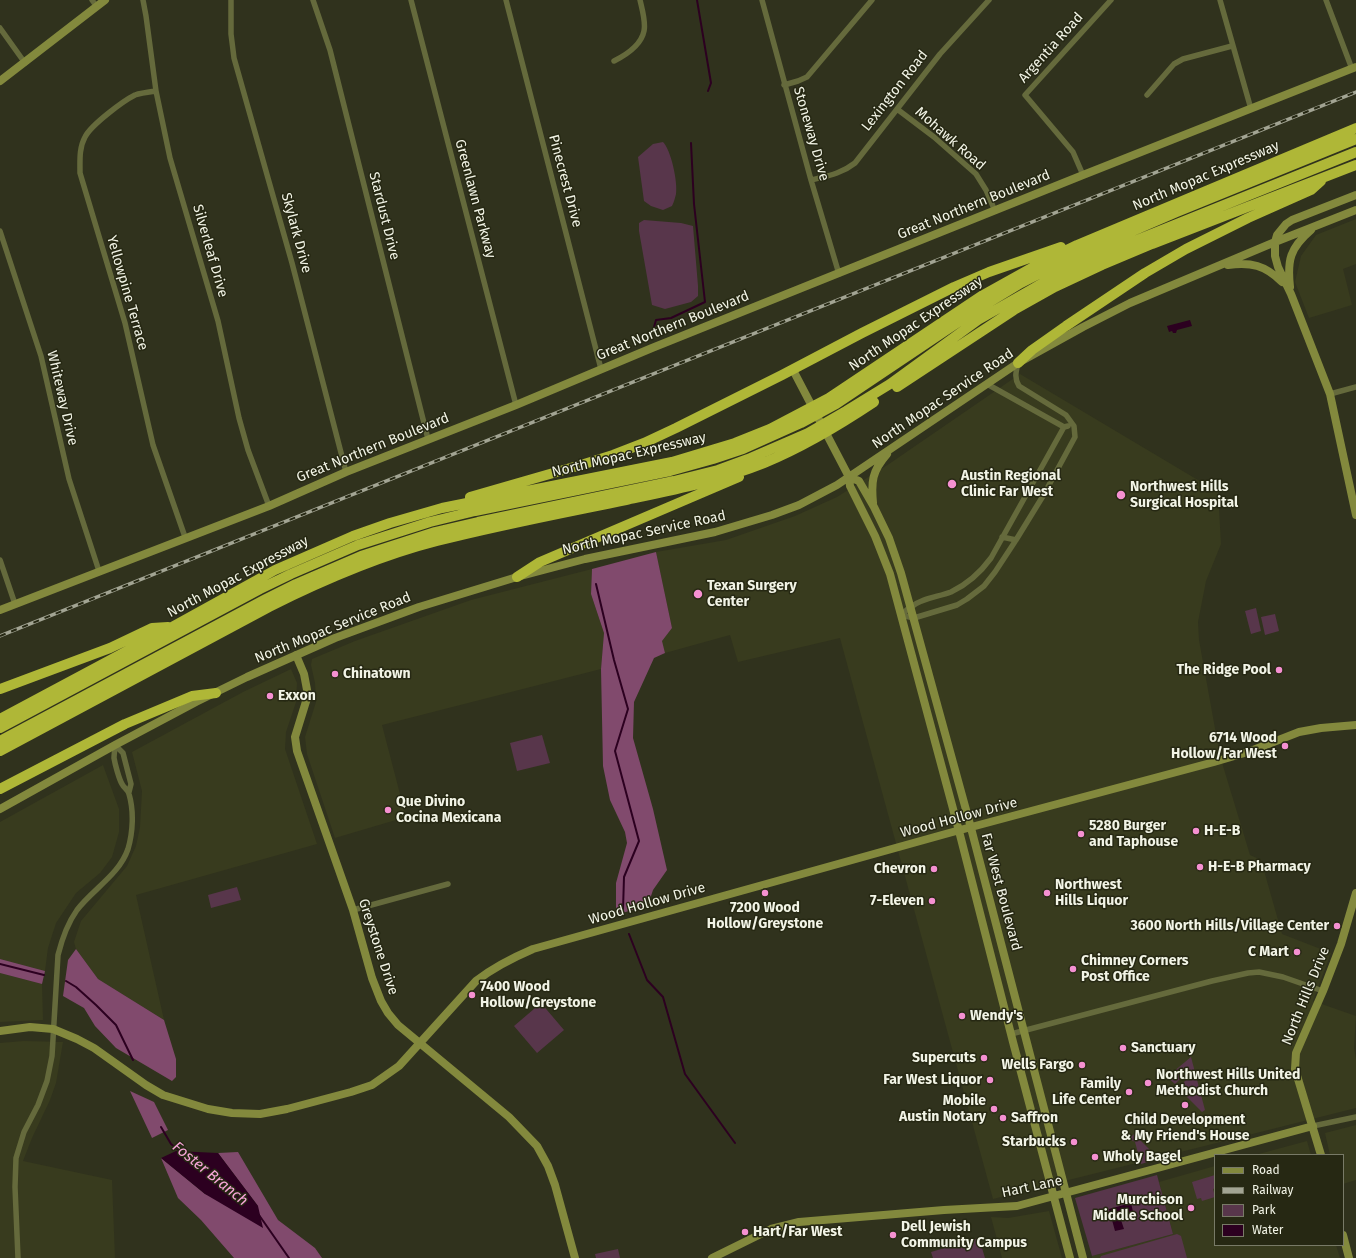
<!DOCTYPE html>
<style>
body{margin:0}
#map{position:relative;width:1356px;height:1258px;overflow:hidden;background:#30321d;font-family:"Fira Sans",sans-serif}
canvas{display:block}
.legend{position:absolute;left:1214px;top:1154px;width:130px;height:92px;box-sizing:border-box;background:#262813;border:1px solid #787a67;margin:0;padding:5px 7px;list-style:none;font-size:12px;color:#f2f4e6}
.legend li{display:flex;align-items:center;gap:8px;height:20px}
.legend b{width:20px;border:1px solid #787a67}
</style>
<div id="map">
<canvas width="1356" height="1258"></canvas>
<ul class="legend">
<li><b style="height:5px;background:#83893d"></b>Road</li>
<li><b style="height:5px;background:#a2a493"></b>Railway</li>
<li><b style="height:11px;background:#58364b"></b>Park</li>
<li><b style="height:11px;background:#2c0020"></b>Water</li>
</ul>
</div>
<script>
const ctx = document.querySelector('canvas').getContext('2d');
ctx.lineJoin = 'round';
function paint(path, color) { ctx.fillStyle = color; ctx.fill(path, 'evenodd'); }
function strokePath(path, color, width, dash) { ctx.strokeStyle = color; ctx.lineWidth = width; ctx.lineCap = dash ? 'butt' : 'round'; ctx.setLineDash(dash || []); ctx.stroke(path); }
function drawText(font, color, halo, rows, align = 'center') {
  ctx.font = font + ' "Fira Sans",sans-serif'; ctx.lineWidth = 3; ctx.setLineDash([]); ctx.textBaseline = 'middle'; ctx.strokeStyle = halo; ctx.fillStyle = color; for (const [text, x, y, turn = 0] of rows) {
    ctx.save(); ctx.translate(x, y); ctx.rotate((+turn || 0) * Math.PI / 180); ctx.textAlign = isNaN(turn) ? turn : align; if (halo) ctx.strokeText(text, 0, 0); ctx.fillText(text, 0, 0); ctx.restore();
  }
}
const built = new Path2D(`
 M1356,219v45l-13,5 9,36 -43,13 -14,-36 6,-26 15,-21z
 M1020,374l198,118 3,52 -15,37 -8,41 1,18 21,116 30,99 11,5 21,74 49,19 -18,48 43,15 -2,32 2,11v49l-363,91 -153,-561 -102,24 -8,-27 -65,18 -4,-12 11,-13 -16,-76 70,-12 69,-24 42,-19 52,-33z
 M592,569l-1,25 13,39 -3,36 -219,56 24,92 -71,21 -28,-84 -2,-17 11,-35 -1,-19 -4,-18 1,-6 43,-18 116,-41z
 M291,669l6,14 -1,19 -10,30 -1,17 32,95 -181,51 28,125 -66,-41 -22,-30 -2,-7 7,-21 46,-55 9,-20 4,-19 2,-36 -10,-39 111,-60z
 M103,765l16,44v23l-7,25 -12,16 -24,20 -20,30 -8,25 -3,23 -45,-12v-137z
 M0,973l42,11 1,36 -43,2z
 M24,1041l39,1 -7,41 -6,17 -18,38 -9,23 89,19 3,78h-115v-215z
 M1356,1125v55l-13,4v-29h-13l-5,-22z
 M1307,1141l4,14h-56z
 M1215,1166v79h121l4,13h-248v-2l81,-22 -14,-52z
 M1049,1211l13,47h-60l-11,-41 17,1z`);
const green = new Path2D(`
 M663,142c8,8 15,40 13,52 -1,4 -2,8 -4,12l-9,4 -12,-4 -7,-5 -6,-44 15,-13z
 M644,220l37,3 12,3 5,60v10l-7,6 -26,7 -13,-4 -13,-74v-8z
 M1256,608l5,23 -10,3 -6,-23z
 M1275,614l4,17 -14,4 -4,-18z
 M542,735l8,28 -33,8 -7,-28z
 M237,887l4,13 -30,8 -3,-13z
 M541,1003l23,27 -27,23 -23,-27z
 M1191,1057l14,53 -3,2 -24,-24 9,-9 -4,-3 -8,8 -8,-7z
 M1138,1134l5,3 -3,3 19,19 -18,5 -6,-22 -6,-3 5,-5z
 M1157,1175l16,59 -81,22 -17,-58z
 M1215,1175v13l-2,1 2,8 -13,4 -1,-3 -4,1 -5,-17z
 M1177,1234l4,2 6,22h-87l1,-2z
 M979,1238l6,20h-52l-2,-6z
 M618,1249l2,9h-24l-1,-4z`);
const forest = new Path2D(`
 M656,552l16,76 -10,13 3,12 -11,5 -20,44 -1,36 20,71 14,61 -14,20 -5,15 -32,10v-32l11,-40 -2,-11 -15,-32 -7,-34 -2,-97 3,-36 -13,-39 1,-25z
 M76,949l22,30 66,41 12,39v18l-4,4 -56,-33 -21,-22 -11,-18 -21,-12 5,-36z
 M0,959l45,12 -3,13 -42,-11z
 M130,1091l24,11 14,28 -16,8z
 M238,1152l40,68 37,28 7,10h-88l-33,-38 -23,-22 -17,-40 44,36 53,12 -40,-53z`);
const water = new Path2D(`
 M1190,320l2,6 -15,4 -1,3h-3l-1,-2 -3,1 -2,-6z
 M176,1151l42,2 40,53 5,22 -58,-34 -44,-36z
 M1131,1203l3,13 -1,2 -12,2 3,9 -9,2 -6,-22z`);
const stream = new Path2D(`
 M697,0l14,83 -3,8
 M654,327l2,-7 15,-2 34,-16 -11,-98 -3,-61
 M596,584l18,76 14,49 -13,42 24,90 -15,36 -1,33
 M629,934l18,46 16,17 22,77 50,69
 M0,964l44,11
 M66,981l10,6 20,18 20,20 17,35
 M161,1127l10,17 10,8
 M259,1215l30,43`);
const street = new Path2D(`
 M92,0l5,7
 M143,0l3,16 10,75 14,67 48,163 21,97 9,32 21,56
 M231,0v34l3,24 58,205 54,209
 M313,0l17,50 98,389
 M411,0l105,405
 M506,0l95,369
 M762,0l49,180 28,94
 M1220,0l31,109
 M1326,0l26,69
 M0,28l25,35
 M614,61c12,-6 27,-15 30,-30 2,-9 -2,-22 -4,-31
 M784,85l14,-4 9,-4 65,-77
 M156,91c-7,1 -15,2 -21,4 -12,6 -44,30 -50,42 -6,11 -5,23 -5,36l45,150 28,122 32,92
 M1147,95l27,-31 9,-5 49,-13
 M897,109l37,28 42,37 10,16 9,21
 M1083,175l-10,-23 -48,-57 86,-95
 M811,180c16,-4 30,-6 44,-17l85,-109 49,-54
 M0,231l41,125 28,123 30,92
 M987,384l77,43 4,-1
 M1330,394l26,-7
 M1002,537l14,3
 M0,560l15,44
 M901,615l13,3 43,-13 10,-6 17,-13 11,-14 21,-32 27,-44 32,-59 -1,-11 -8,-11 -47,-29c-5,-8 -3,-14 -1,-23
 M901,615c3,-2 6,-6 10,-8 11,-9 27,-10 40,-15 17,-8 29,-19 40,-34l73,-131
 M115,745l8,8 8,31 -2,8
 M353,910l95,-26
 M1011,1034l201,-53 36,-8 11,-1 24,5 40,14
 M1313,1126l43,-9
 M18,1258l-3,-71 1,-29 8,-26 14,-27 9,-24 5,-25 6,-101c4,-16 9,-31 19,-45 16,-21 42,-35 51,-61 5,-17 6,-38 1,-55 -1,-4 -5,-6 -7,-10 -3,-5 -7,-20 -8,-26 0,-4 1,-9 1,-13`);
const secondary = new Path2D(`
 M0,81l105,-81
 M1356,195l-64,25 -6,4 -9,11 -2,7v14l3,11 13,27 39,100 26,121
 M1228,265c23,-3 37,0 54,17
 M1290,287c-3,-27 0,-39 21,-57
 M793,370l56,107 1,9 25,50 15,38 69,257 54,211 57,216
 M849,477l10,4 15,26 15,31 12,35 70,255 112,430
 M873,503c-2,-21 -1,-32 14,-49
 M0,610l269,-104 77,-34 170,-67 136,-57 431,-173 273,-108
 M296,655l8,19 4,21 -13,42 2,14 56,159 19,68 9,23 7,12 10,12 111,92 28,29 11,20 7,19 20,73
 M0,809l115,-64 81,-43 51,-25 88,-39 84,-31 98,-30 68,-18 130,-27 57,-17 27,-10 38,-20 181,-122 65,-36 47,-24 145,-61 81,-32
 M0,1031l30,-4 23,2 24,10 17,9 52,37 17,10 45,14 24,4 28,1 27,-5 64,-17 21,-7 27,-19 77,-85c18,-14 36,-23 57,-32l416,-116 265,-71 34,-10 51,-20 22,-4 35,-3
 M1321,1155l-26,-86 1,-16 27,-62 18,-47 15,-51
 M1343,1235l6,23
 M712,1258l59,-29 28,-7 145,-12 73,-4 296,-80`);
const highway = new Path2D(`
 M1018,363l14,-13 34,-24 79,-53 41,-24 62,-31 63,-28 10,-9
 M897,387l117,-77 41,-23 47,-22 50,-21 204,-79
 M470,497l111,-32 32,-10 31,-12 32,-15 106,-53 80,-42 92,-46 35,-15 72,-25
 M517,577l23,-15 199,-85
 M0,689l110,-41 42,-20 16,-1
 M0,719l174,-93 101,-56 78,-34 37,-13 52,-15 230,-46 63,-19 35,-14 59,-31 154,-103 61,-34 33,-16 279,-117
 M0,728l260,-139 31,-15 67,-29 72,-23 45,-11 195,-40 43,-12 30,-10 58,-26 35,-19 137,-92 48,-29 29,-15 41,-19 86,-37 179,-73
 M0,741l266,-142 30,-15 65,-28 74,-24 43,-10 196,-41 44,-11 30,-11 60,-26 38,-22 44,-27 88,-64 77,-44 55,-25 246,-99
 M0,751l269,-144c54,-27 109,-51 168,-66 62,-16 126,-28 189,-41 47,-10 93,-19 138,-37 39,-16 74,-37 110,-61
 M0,789l125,-65 67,-28 24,-3`);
const rail = new Path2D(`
 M0,636l1356,-544`);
const markers = [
 [952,484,5,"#f590d1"],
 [1121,495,5,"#f590d1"],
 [698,594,5,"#f590d1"],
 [1279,670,4,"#f590d1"],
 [335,674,4,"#f590d1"],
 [270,696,4,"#f590d1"],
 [1285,746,4,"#f590d1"],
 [388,810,4,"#f590d1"],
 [1196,831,4,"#f590d1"],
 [1081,834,4,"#f590d1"],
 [1200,867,4,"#f590d1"],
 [934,869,4,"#f590d1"],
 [765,893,4,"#f590d1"],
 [1047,893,4,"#f590d1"],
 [932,901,4,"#f590d1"],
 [1337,926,4,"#f590d1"],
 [1297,952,4,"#f590d1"],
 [1073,969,4,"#f590d1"],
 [472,995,4,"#f590d1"],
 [962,1016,4,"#f590d1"],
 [1123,1048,4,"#f590d1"],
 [984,1058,4,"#f590d1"],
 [1082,1065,4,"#f590d1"],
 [990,1080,4,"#f590d1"],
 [1148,1083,4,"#f590d1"],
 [1129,1092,4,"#f590d1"],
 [1185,1105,4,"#f590d1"],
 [994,1109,4,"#f590d1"],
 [1003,1118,4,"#f590d1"],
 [1074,1142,4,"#f590d1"],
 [1095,1157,4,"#f590d1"],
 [1191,1208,4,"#f590d1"],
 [745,1232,4,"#f590d1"],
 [893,1235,4,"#f590d1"]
];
const streetNames = [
 ["Argentia Road",1051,48,-48],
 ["Lexington Road",895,91,-52],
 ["Stoneway Drive",811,134,74],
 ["Mohawk Road",950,139,41],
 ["North Mopac Expressway",1206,176,-23],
 ["Pinecrest Drive",565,181,75],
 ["Greenlawn Parkway",475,199,75],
 ["Great Northern Boulevard",974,205,-22],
 ["Stardust Drive",384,216,76],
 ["Skylark Drive",296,233,75],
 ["Silverleaf Drive",210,251,74],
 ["Yellowpine Terrace",127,293,74],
 ["North Mopac Expressway",916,324,-34],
 ["Great Northern Boulevard",673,326,-22],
 ["Whiteway Drive",62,398,77],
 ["North Mopac Service Road",943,399,-34],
 ["Great Northern Boulevard",373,448,-22],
 ["North Mopac Expressway",629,455,-13],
 ["North Mopac Service Road",644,533,-12],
 ["North Mopac Expressway",238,577,-28],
 ["North Mopac Service Road",333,628,-22],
 ["Wood Hollow Drive",959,818,-15],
 ["Far West Boulevard",1001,892,75],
 ["Wood Hollow Drive",647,904,-16],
 ["Greystone Drive",378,947,72],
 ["North Hills Drive",1306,996,-68],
 ["Hart Lane",1032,1187,-12]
];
const poiNames = [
 ["Austin Regional",961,476],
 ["Clinic Far West",961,492],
 ["Northwest Hills",1130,487],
 ["Surgical Hospital",1130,503],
 ["Texan Surgery",707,586],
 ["Center",707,602],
 ["The Ridge Pool",1271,670,"right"],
 ["Chinatown",343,674],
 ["Exxon",278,696],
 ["6714 Wood",1277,738,"right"],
 ["Hollow/Far West",1277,754,"right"],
 ["Que Divino",396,802],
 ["Cocina Mexicana",396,818],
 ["5280 Burger",1089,826],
 ["and Taphouse",1089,842],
 ["H-E-B",1204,831],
 ["H-E-B Pharmacy",1208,867],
 ["Chevron",926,869,"right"],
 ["Northwest",1055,885],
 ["Hills Liquor",1055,901],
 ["7-Eleven",924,901,"right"],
 ["7200 Wood",765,908,"center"],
 ["Hollow/Greystone",765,924,"center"],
 ["3600 North Hills/Village Center",1329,926,"right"],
 ["C Mart",1289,952,"right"],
 ["Chimney Corners",1081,961],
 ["Post Office",1081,977],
 ["7400 Wood",480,987],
 ["Hollow/Greystone",480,1003],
 ["Wendy's",970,1016],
 ["Sanctuary",1131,1048],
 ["Supercuts",976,1058,"right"],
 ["Wells Fargo",1074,1065,"right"],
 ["Northwest Hills United",1156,1075],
 ["Methodist Church",1156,1091],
 ["Far West Liquor",982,1080,"right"],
 ["Family",1121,1084,"right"],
 ["Life Center",1121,1100,"right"],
 ["Mobile",986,1101,"right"],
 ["Austin Notary",986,1117,"right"],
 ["Saffron",1011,1118],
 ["Child Development",1185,1120,"center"],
 ["& My Friend's House",1185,1136,"center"],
 ["Starbucks",1066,1142,"right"],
 ["Wholy Bagel",1103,1157],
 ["Murchison",1183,1200,"right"],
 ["Middle School",1183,1216,"right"],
 ["Dell Jewish",901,1227],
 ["Community Campus",901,1243],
 ["Hart/Far West",753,1232]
];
const waterNames = [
 ["Foster Branch",210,1174,39]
];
paint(built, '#383b1e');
paint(green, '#58364b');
paint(forest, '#814a6d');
paint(water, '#2c0020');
strokePath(stream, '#2c0020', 2);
strokePath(street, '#656a3c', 5.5);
strokePath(secondary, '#83893d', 8);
strokePath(highway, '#afb737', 10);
strokePath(rail, '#a2a493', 3.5);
strokePath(rail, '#262813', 2, [6]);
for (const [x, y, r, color] of markers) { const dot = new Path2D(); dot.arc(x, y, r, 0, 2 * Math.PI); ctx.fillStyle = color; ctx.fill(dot); strokePath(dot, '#262813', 1.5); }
drawText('14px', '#f2f4e6', '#262813', streetNames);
drawText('bold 14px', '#f2f4e6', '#262813', poiNames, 'left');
drawText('italic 15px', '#f9a5da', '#262813', waterNames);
</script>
